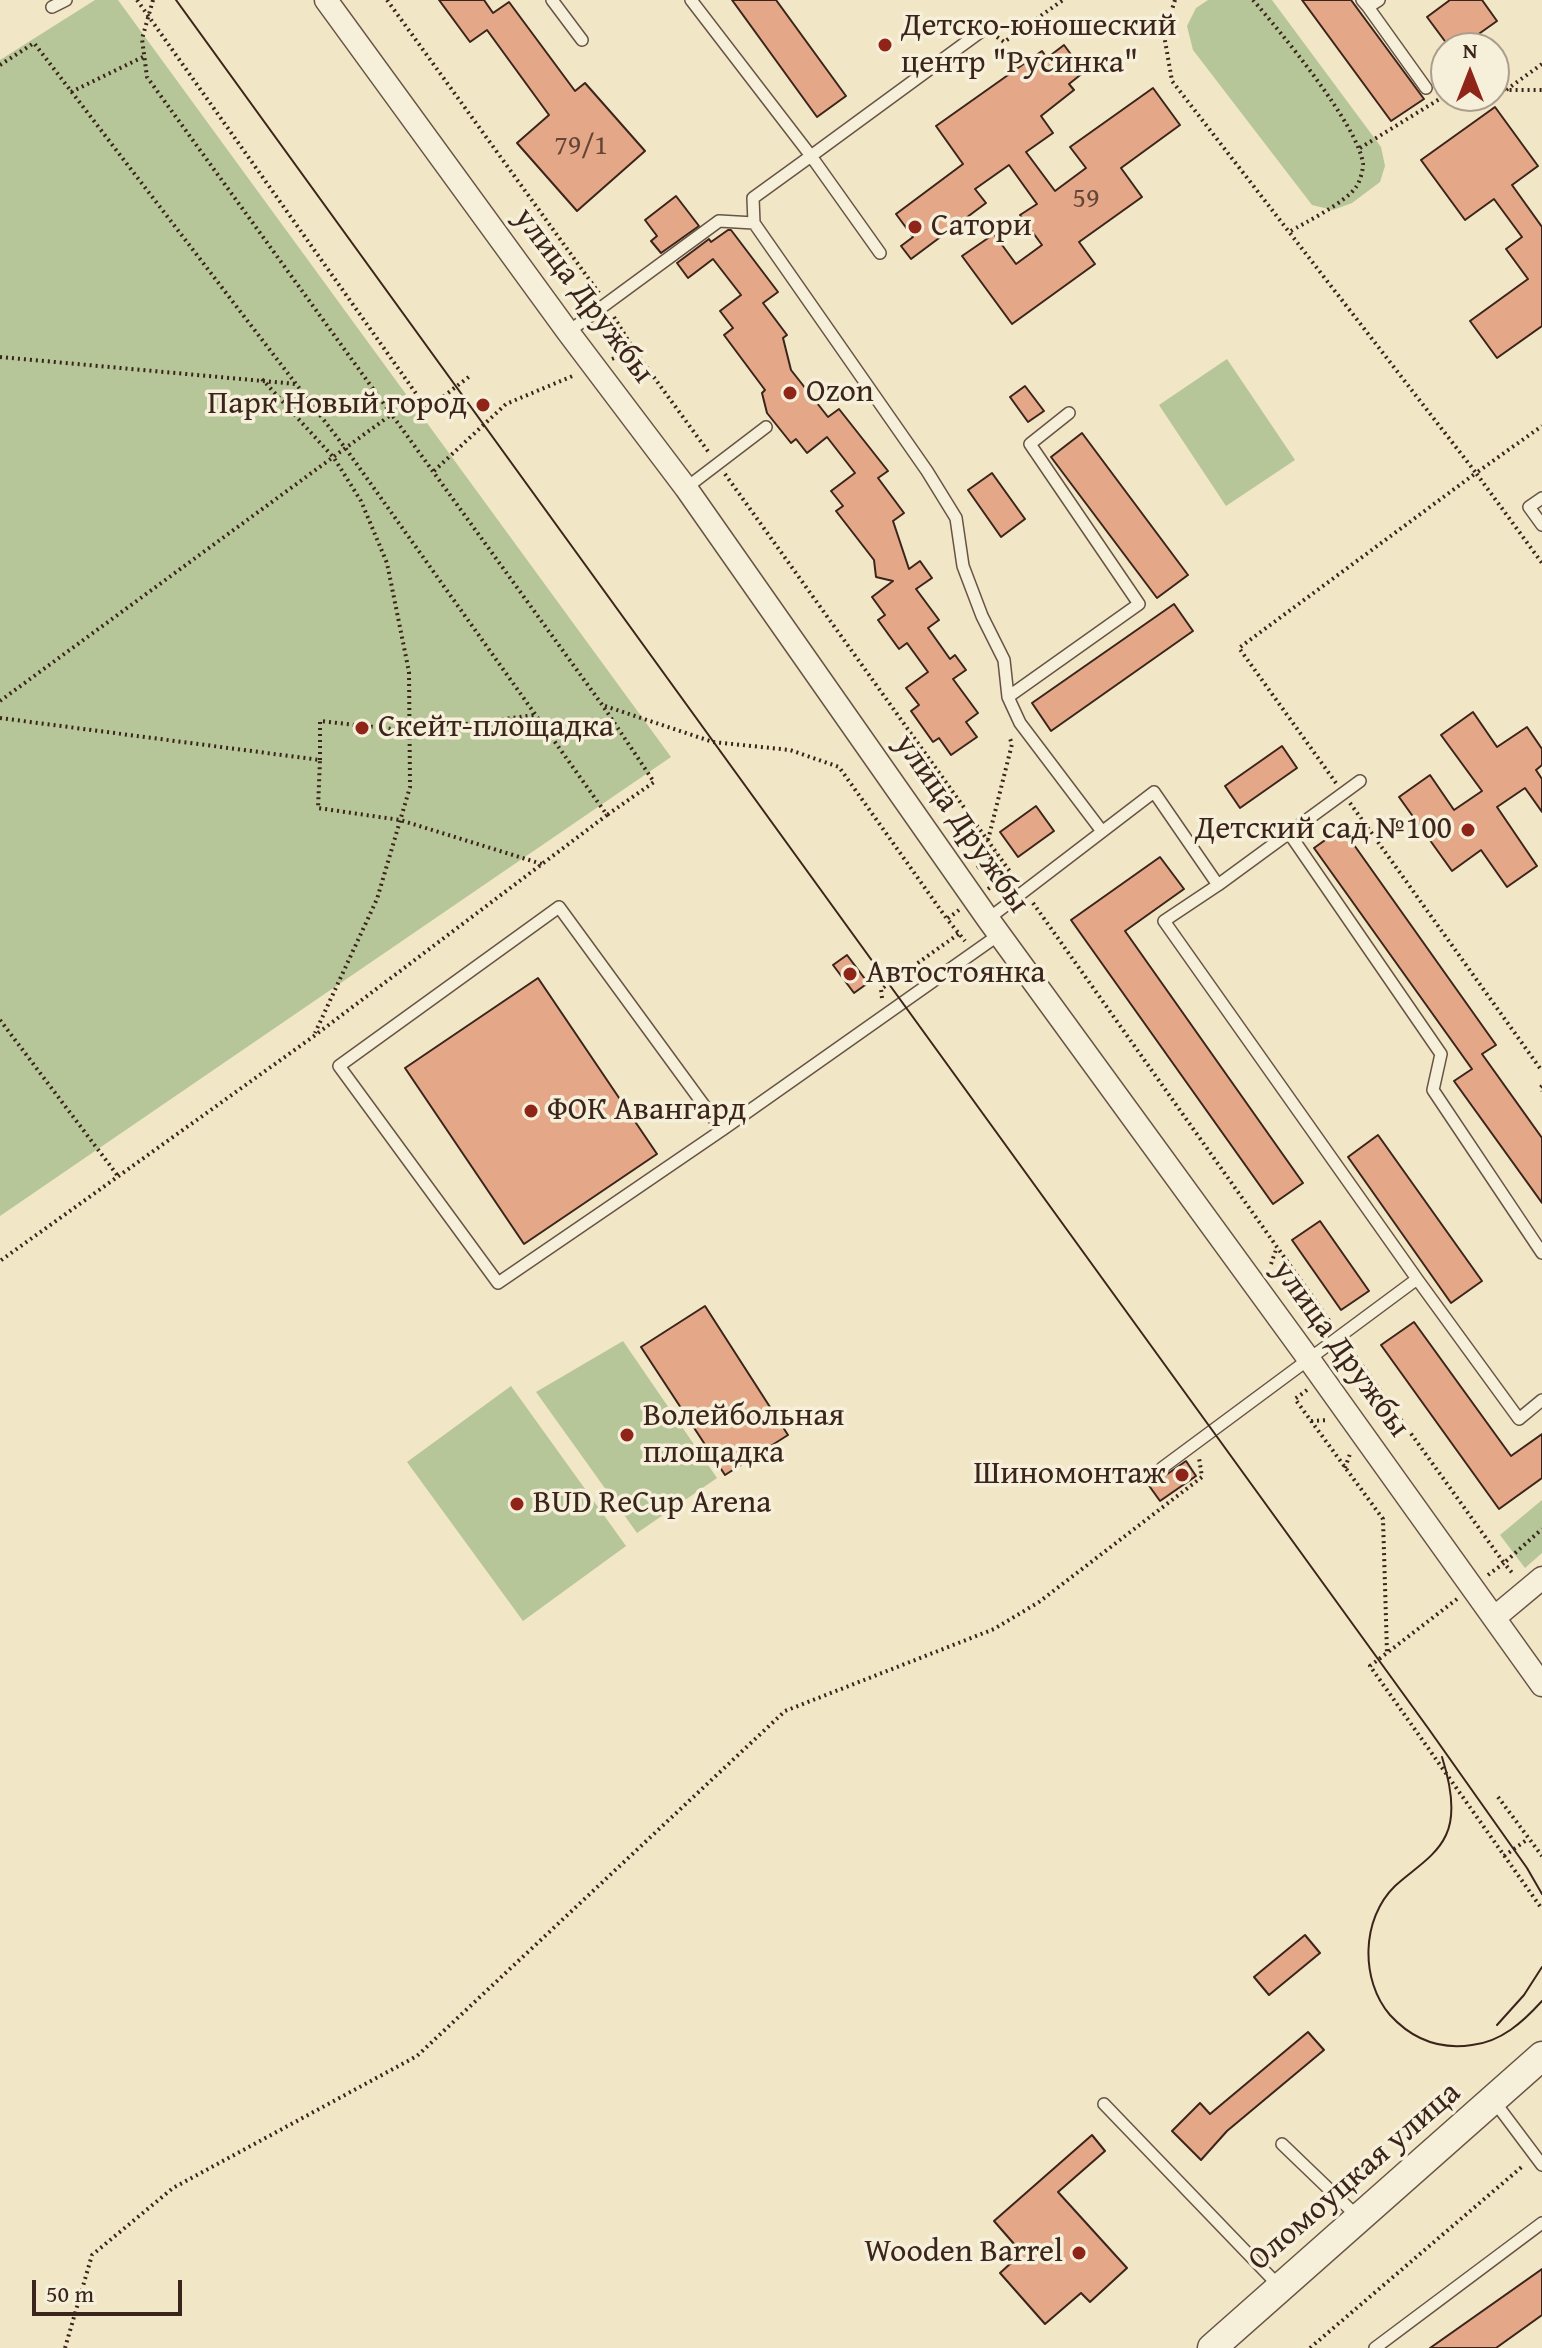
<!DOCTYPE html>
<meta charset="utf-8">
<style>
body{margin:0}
#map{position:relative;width:1542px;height:2348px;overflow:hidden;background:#f1e6c5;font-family:"Gentium Book Plus",serif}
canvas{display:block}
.north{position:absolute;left:1430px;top:32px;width:80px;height:80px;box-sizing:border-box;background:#f6efd9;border:2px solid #ab9e8d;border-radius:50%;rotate:0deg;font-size:22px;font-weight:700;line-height:32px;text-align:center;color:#3b241b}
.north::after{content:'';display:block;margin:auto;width:28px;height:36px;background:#8f2418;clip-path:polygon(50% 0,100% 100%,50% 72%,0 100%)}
.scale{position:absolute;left:32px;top:2280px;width:150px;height:36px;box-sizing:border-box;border:4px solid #3b241b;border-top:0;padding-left:10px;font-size:24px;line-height:28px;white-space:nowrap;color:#3b241b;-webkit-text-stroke:6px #f6efd9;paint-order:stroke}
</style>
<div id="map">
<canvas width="1542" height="2348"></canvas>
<div class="north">N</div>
<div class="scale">50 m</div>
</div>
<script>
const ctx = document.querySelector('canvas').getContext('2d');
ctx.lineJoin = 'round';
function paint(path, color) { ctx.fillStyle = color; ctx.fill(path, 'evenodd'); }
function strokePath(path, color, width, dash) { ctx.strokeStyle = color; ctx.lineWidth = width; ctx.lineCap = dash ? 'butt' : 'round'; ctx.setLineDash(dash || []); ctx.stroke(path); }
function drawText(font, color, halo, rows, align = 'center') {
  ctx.font = font + ' "Gentium Book Plus",serif'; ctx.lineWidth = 7; ctx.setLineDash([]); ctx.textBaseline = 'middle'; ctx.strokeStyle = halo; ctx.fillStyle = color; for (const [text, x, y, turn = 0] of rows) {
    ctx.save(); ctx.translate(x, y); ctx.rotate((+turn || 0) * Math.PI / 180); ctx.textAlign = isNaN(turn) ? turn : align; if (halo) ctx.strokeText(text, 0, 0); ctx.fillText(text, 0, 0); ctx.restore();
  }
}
const green = new Path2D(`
 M95,0h23l553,757 -671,459v-1156z
 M1208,0h64l109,147 4,19 -5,16 -28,21 -19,7 -21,-5 -119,-155 -6,-24 9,-18z
 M1227,359l68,101 -69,46 -67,-101z
 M623,1341l94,137 -80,55 -101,-141z
 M511,1386l115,160 -103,75 -116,-159z
 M1542,1500v53l-17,15 -25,-33z`);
const building = new Path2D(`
 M439,0h45l9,13 16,-11 66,89 10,-8 60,68 -68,60 -60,-68 32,-28 -62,-85 -17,12z
 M732,0h44l70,96 -29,21z
 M1302,0h49l73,99 -33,22z
 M1450,0h32l15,21 -38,27h-9l-23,-31z
 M1064,45l20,27 -15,12 5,6 -33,26 12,17 -27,19 29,39 31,-23 -16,-21 83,-59 27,37 -59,43 21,29 -63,45 16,22 -83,60 -50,-68 32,-22 22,30 26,-19 -22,-30 17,-11 -28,-39 -34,24 11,14 -75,56 -10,-13 12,-9 -17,-23 67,-50 -27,-38 106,-75 5,7z
 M1495,107l43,59 -26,19 30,42v99l-45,32 -27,-37 58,-42 -22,-30 16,-12 -28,-38 -29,21 -44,-60z
 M676,196l23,30 -38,27 -10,-12 6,-5 -12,-16z
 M728,230h3l47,62 -15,11 24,32 -4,3 8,32 37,47 11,-8 49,62 -10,7 26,35 -11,8 16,48 11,-8 12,17 -16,11 23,31 -11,8 22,31 5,-4 11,15 -13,9 25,34 -12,9 11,15 -26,18 -12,-17 -6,4 -22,-31 8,-6 -13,-17 22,-16 -21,-29 -8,6 -21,-29 7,-5 -13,-18 21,-16 -17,-4 -2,-17 -38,-49 7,-5 -12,-15 24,-18 -28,-36 -20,16 -11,-14 -5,4 -24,-30 -5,-20 3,-3 -41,-55 9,-7 -13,-17 21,-16 -28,-36 -25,19 -11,-15 32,-24 2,3z
 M1025,386l19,25 -16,11 -18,-25z
 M1082,433l106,142 -31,23 -106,-141z
 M992,473l33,46 -24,18 -33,-47z
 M1174,604l19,27 -142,100 -19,-28z
 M1473,712l24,35 30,-20 15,22v16l-6,5 6,9v33l-17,-24 -28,19 40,59 -30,21 -26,-37 -29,21 -53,-74 31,-22 24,35 28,-19 -41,-56z
 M1282,746l15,22 -57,40 -15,-22z
 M1036,806l18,25 -36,26 -18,-25z
 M1342,828l154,217 -14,9 60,84v65l-88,-122 18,-12 -158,-221z
 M1160,857l24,32 -59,42 178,252 -30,21 -202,-284z
 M847,955l21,28 -14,10 -21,-28z
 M538,978l119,176 -133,90 -119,-176z
 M1378,1135l104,146 -31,22 -103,-146z
 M1320,1221l49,70 -28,19 -49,-70z
 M705,1306l83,129 -63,40 -84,-128z
 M1414,1322l97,134 31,-22v44l-43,31 -118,-164z
 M1186,1461l10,15 -36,25 -15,-21 10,-7 4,3 7,-1z
 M1305,1935l15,18 -51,42 -15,-18z
 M1308,2032l16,18 -97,81 -26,29 -29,-29 28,-28 10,11z
 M1092,2135l13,16 -47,41 69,76 -37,34 -9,-9 -36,31 -45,-51 22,-20 -28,-32z
 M1542,2269v46l-46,33h-66z`);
const path = new Path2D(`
 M137,0l290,409 43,-33
 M153,0l-11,39 5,38 456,629 51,76 -47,33
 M387,0l212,293
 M1175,0l-11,35 8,46 304,392 66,-47
 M1253,0c26,30 106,126 110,164 0,6 -3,18 -7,23 -11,16 -50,35 -67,45
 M997,37l7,5 59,-42
 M1542,64l-36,26h36
 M0,65l34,-22 312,406 261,366 -293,221 -314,225
 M1494,83l12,7
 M71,92l72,-35
 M1360,148l86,-53
 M614,317l20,33 76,104
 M0,357l296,27
 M612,359l22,-9
 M262,379l72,79 27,43 26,62 22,109 1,115 -33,112 -62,134
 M434,471l72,-67 69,-29
 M725,474l291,406
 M0,701l392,-287
 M605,706l108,36 77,8 49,17 108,152
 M0,718l320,42 -2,48 82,12 142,44
 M320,760v-39l90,10 126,-16
 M1336,783l-97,-135 237,-175 66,90
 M1350,803l192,268
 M988,840l24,-96 -3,-8
 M961,844l19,-13
 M977,868l20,-14
 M988,889l22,-16
 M1033,903l300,423
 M959,910l-12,9 18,22
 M882,998l-1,-9 79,-56
 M0,1020l118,156
 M1542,1086l-2,2 2,3
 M1271,1264l6,-17
 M1293,1295l17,-3
 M1348,1346l156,217 38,-34
 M1337,1367l18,-12
 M1307,1390l-12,9 88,120 4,134
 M1311,1421l17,-1
 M1345,1468l6,-17
 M1488,1575l16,-12 10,12
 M1457,1599l-87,67 172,243
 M1498,1797l44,59
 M1504,1856l24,-17
 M65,2348l27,-93 81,-67 244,-132 368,-345 209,-82 45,-27 163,-125 -3,-19
 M1310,2348l214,-183`);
const service = new Path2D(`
 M552,0l30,40
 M691,0l120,156 -58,42 1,25 173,248 29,47 7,48 19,50 22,44 4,37 12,26 81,107
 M1362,0l6,7 11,-7
 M52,7l14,-7
 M1368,7l58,81
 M880,253l-69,-97 176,-129
 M568,332l151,-111 35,2
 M686,488l80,-61
 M1542,498l-13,9 13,18
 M1008,697l131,-93 -109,-160 39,-31
 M1289,833l152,221 -8,36 109,163
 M1218,885l142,-104
 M988,919l166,-127 64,93 -54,36 253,358 -255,189
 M722,1130l-224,153 -159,-217 220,-159 163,223 278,-196
 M1417,1279l102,140 23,-19
 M1494,2101l48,64
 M1104,2104l176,183
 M1282,2144l77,74
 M1375,2348l167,-125`);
const minor = new Path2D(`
 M326,0l242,332 118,156 302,431 320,439 234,327
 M1494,1618l48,-40`);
const tertiary = new Path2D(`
 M1212,2348l330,-292`);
const tram = new Path2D(`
 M176,0l1252,1728 99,140 15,26
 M1442,1757c7,22 15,55 4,78 -10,22 -34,35 -51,51 -34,33 -35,94 -5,129 22,24 49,35 82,30 29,-3 51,-23 70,-44
 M1497,2025l27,-30 18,-28`);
const markers = [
 [885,45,8,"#8f2418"],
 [915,227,8,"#8f2418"],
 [790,393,8,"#8f2418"],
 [483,405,8,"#8f2418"],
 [362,728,8,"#8f2418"],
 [1468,830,8,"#8f2418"],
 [850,974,8,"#8f2418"],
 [531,1111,8,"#8f2418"],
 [627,1435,8,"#8f2418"],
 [1182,1475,8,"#8f2418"],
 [517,1504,8,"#8f2418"],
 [1079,2253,8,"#8f2418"]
];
const numberNames = [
 ["79/1",581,147],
 ["59",1086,200]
];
const poiNames = [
 ["Детско-юношеский",901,27],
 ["центр \"Русинка\"",901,64],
 ["Сатори",931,227],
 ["Ozon",806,393],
 ["Парк Новый город",467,405,"right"],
 ["Скейт-площадка",378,728],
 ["Детский сад №100",1452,830,"right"],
 ["Автостоянка",866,974],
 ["ФОК Авангард",547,1111],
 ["Волейбольная",643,1417],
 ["площадка",643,1454],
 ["Шиномонтаж",1166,1475,"right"],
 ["BUD ReCup Arena",533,1504],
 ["Wooden Barrel",1063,2253,"right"]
];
const streetNames = [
 ["улица Дружбы",583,296,53],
 ["улица Дружбы",961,824,55],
 ["улица Дружбы",1340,1349,54],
 ["Оломоуцкая улица",1355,2177,-41]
];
paint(green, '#b6c698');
paint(building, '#e4a889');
strokePath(building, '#3b241b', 2);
strokePath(service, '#685446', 14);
strokePath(minor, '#685446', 25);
strokePath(tertiary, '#685446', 31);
strokePath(path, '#3b241b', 4, [2, 4]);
strokePath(service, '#f6efd9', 11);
strokePath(minor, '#f6efd9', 22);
strokePath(tertiary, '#f6efd9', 28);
strokePath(tram, '#3b241b', 2);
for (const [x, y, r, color] of markers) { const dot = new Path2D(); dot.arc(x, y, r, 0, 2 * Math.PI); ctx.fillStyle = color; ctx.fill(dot); strokePath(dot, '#f6efd9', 3); }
drawText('28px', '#654536', null, numberNames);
drawText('32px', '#3b241b', '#f6efd9', poiNames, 'left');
drawText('32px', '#3b241b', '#f6efd9', streetNames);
</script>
